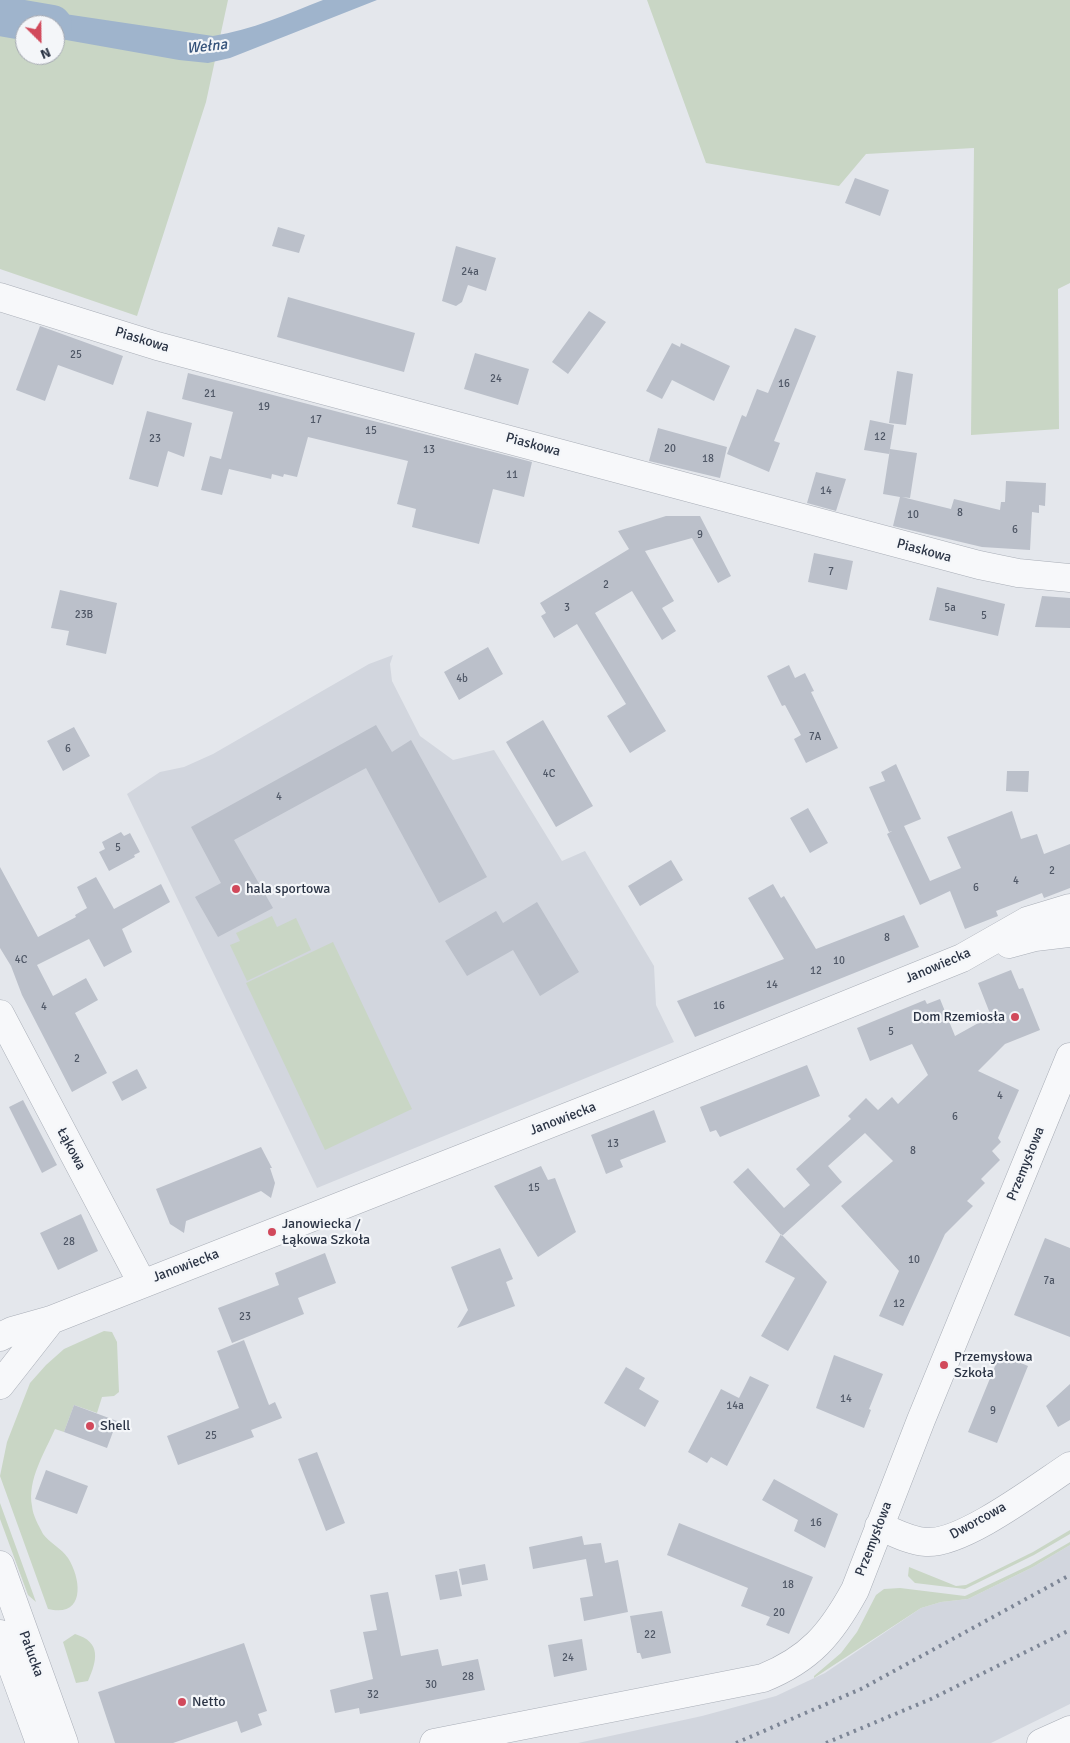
<!DOCTYPE html>
<meta charset="utf-8">
<style>
body{margin:0}
#map{position:relative;width:1070px;height:1743px;overflow:hidden;background:#e4e7ec;font-family:Signika,sans-serif}
canvas{display:block}
.north{position:absolute;left:15px;top:15px;width:50px;height:50px;box-sizing:border-box;background:#f4f6f9;border:1px solid #a4a8b1;border-radius:50%;rotate:157deg;font-size:14px;font-weight:700;line-height:20px;text-align:center;color:#2b3445}
.north::after{content:'';display:block;margin:auto;width:18px;height:22px;background:#d1495b;clip-path:polygon(50% 0,100% 100%,50% 72%,0 100%)}
</style>
<div id="map">
<canvas width="1070" height="1743"></canvas>
<div class="north">N</div>
</div>
<script>
const ctx = document.querySelector('canvas').getContext('2d');
ctx.lineJoin = 'round';
function paint(path, color) { ctx.fillStyle = color; ctx.fill(path, 'evenodd'); }
function strokePath(path, color, width, dash) { ctx.strokeStyle = color; ctx.lineWidth = width; ctx.lineCap = dash ? 'butt' : 'round'; ctx.setLineDash(dash || []); ctx.stroke(path); }
function drawText(font, color, halo, rows, align = 'center') {
  ctx.font = font + ' Signika,sans-serif'; ctx.lineWidth = 4.5; ctx.setLineDash([]); ctx.textBaseline = 'middle'; ctx.strokeStyle = halo; ctx.fillStyle = color; for (const [text, x, y, turn = 0] of rows) {
    ctx.save(); ctx.translate(x, y); ctx.rotate((+turn || 0) * Math.PI / 180); ctx.textAlign = isNaN(turn) ? turn : align; if (halo) ctx.strokeText(text, 0, 0); ctx.fillText(text, 0, 0); ctx.restore();
  }
}
const built = new Path2D(`
 M393,655l-3,9 2,17 28,55 33,24 41,-10 68,111 23,-10 69,115 2,39 18,37 -357,146 -190,-394 33,-22 24,-5 29,-13 156,-90z
 M1070,1545v159l-79,39h-413l124,-27 74,-20 49,-23 96,-65 20,-6 27,-3 65,-32z`);
const green = new Path2D(`
 M0,0h228l-22,102 -69,214 -137,-47zM25,25h30v30h-30z
 M647,0h423v283l-12,6 1,140 -88,6 3,-287 -108,6 -27,32 -133,-23z
 M272,916l5,11 19,-9 15,32 -64,31 -17,-36 10,-4 -4,-8z
 M333,942l79,167 -87,41 -79,-167z
 M104,1331l8,1 5,10 2,50 -5,4 -12,1 -5,16 -23,-8 -10,27 -9,-3c-10,23 -28,51 -23,77 1,10 6,18 11,28 7,9 18,14 25,24 14,22 17,60 -20,51l-48,-133 7,-34 23,-59 16,-18 18,-16z
 M0,1503l36,99 -8,-7 -28,-76z
 M1070,1530v4l-36,21 -69,34 -50,-6 -7,-7 1,-9 47,19 10,-1 67,-33z
 M1070,1542v3l-37,22 -65,32 -27,3 -20,6 -107,70v-2l27,-23 16,-21 19,-37 8,-6 16,-1 65,8 65,-31z
 M75,1634c27,8 22,27 13,47l-12,2 -13,-41z`);
const water = new Path2D(`
 M323,0h54l-147,58 -22,5 -29,-3 -124,-22v-13h-22l5,-15 175,26c39,-6 74,-22 110,-36z
 M0,4l26,4 -6,23 -20,-3z`);
const river = new Path2D(`
 M0,16l52,9`);
const building = new Path2D(`
 M855,178l34,12 -9,26 -35,-13z
 M278,227l27,8 -6,18 -27,-7z
 M456,246l40,12 -10,33 -18,-6 -6,17 -6,4 -14,-5z
 M288,297l127,36 -11,39 -127,-35z
 M589,311l17,11 -38,52 -16,-12z
 M40,326l83,30 -10,29 -55,-20 -13,36 -29,-11z
 M795,328l21,8 -42,105 6,2 -11,29 -42,-18 15,-39 4,2 11,-28 11,4z
 M672,343l8,4 1,-4 49,23 -16,35 -42,-21 -10,19 -16,-8z
 M475,353l54,16 -11,36 -54,-16z
 M897,371l16,3 -7,51 -17,-2z
 M188,373l344,89 -8,35 -31,-8 -14,55 -67,-17 4,-18 -19,-5 11,-43 -100,-24 -11,40 -13,-3 -1,3 -11,-3 -1,5 -42,-10 -7,26 -21,-5 9,-34 11,3 12,-47 -51,-13z
 M147,411l45,12 -8,34 -16,-6 -10,36 -29,-8z
 M870,420l24,5 -4,24 27,4 -7,45 -8,-1 49,12 3,-10 46,11 1,-8h4l1,-21 40,2 -1,23 -6,-1v8l-7,-1 -2,38 -48,-3 -89,-21 7,-29 -17,-3 7,-45 -1,5 -25,-4z
 M658,428l69,19 -7,31 -71,-17z
 M816,472l30,7 -10,32 -29,-8z
 M666,516h34l31,60 -13,7 -26,-45 -47,13 29,50 -12,7 14,23 -14,9 -30,-49 -37,22 71,118 -36,22 -23,-37 19,-12 -49,-80 -23,14 -13,-22 5,-3 -6,-10 89,-54 -11,-18z
 M814,553l39,8 -6,29 -39,-8z
 M937,587l68,17 -7,32 -69,-16z
 M60,590l57,13 -11,51 -40,-9 3,-14 -18,-3z
 M1042,596l28,2v30l-35,-1z
 M488,647l15,27 -44,26 -15,-28z
 M789,665l6,13 10,-5 9,18 -3,1 27,56 -32,15 -12,-24 7,-4 -16,-30 -3,1 -15,-30z
 M543,720l50,86 -37,21 -50,-85z
 M376,725l16,27 19,-12 76,137 -48,26 -73,-135 -132,72 39,68 -55,29 -23,-40 26,-14 -30,-56z
 M74,727l16,29 -27,15 -16,-30z
 M896,764l25,55 -17,7 26,55 31,-13 -14,-31 65,-26 9,28 16,-5 7,20 26,-10v44l-26,10 -2,-5 -46,18 2,5 -33,13 -15,-38 -30,14 -33,-71 5,-3 -3,1 -20,-45 16,-6 -4,-9z
 M1007,771h22l-1,21 -22,-1z
 M808,808l20,35 -18,10 -20,-35z
 M121,832l3,4 6,-3 10,19 -6,3 1,2 -26,14 -10,-19 6,-3 -3,-7z
 M671,860l12,20 -43,26 -12,-20z
 M0,867l38,70 38,-20 -1,-2 12,-7 -10,-21 19,-10 18,32 47,-25 9,18 -48,27 10,23 -28,15 -15,-28 -52,26 16,31 33,-18 12,22 -23,13 32,60 -35,19 -50,-97 -11,-29 -11,-18z
 M773,884l8,14 3,-2 32,53 88,-34 15,32 -224,90 -18,-36 107,-42 -36,-61z
 M537,902l42,70 -39,24 -27,-46 -46,26 -22,-35 51,-30 7,12z
 M1011,970l8,19 4,-1 17,42 -35,14 -27,27 41,19 -21,48 3,4 -9,9 8,9 -19,19 4,4 -18,18 6,5 -28,28 -42,92 -24,-10 20,-45 -58,-65 52,-45 -28,-28 -37,33 14,16 -60,54 -49,-54 15,-14 36,40 26,-23 -14,-16 55,-50 -3,-3 18,-18 12,12 14,-13 6,7 30,-29 -16,-31 -42,17 -13,-33 68,-28 2,4 13,-5 15,37 36,-20 -13,-33z
 M807,1065l13,31 -100,41 -4,-7 -6,2 -10,-25z
 M137,1069l10,19 -25,13 -10,-19z
 M23,1100l34,65 -15,8 -33,-66z
 M654,1110l12,32 -46,18 3,7 -17,7 -15,-39z
 M261,1147l11,21h-2l5,15 -4,15 -10,-7 -75,30 -2,12 -14,-9 -14,-35z
 M541,1166l7,14 7,-2 21,54 -38,25 -44,-71z
 M81,1214l17,37 -40,19 -18,-37z
 M781,1234l46,48 -39,69 -27,-15 34,-58 -30,-16z
 M1045,1238l25,10v89l-56,-22z
 M500,1248l13,31 -7,3 9,24 -58,22 11,-18 -17,-43z
 M325,1253l11,30 -38,15 6,16 -72,29 -14,-35 61,-23 -4,-12z
 M244,1340l25,65 6,-3 7,16 -31,12 3,7 -76,28 -11,-29 72,-28 -22,-57z
 M1000,1354l28,12 -31,77 -29,-11z
 M834,1355l49,19 -14,35 2,1 -7,18 -48,-20z
 M626,1367l19,11 -6,11 20,12 -14,26 -41,-24z
 M750,1376l19,9 -42,81 -16,-9 -4,6 -19,-11 33,-63 18,9z
 M1070,1384v36l-12,7 -12,-21z
 M74,1405l43,16 -10,27 -43,-16z
 M317,1452l28,71 -19,8 -28,-72z
 M46,1470l42,16 -11,28 -42,-15z
 M774,1479l64,35 -13,34 -31,-17 4,-11 -36,-20z
 M679,1523l134,54 -24,57 -23,-9 4,-8 -29,-11 7,-18 -81,-33z
 M582,1536l2,9 17,-2 4,20 13,-3 10,52 -44,9 -4,-23 13,-2 -7,-37 -53,10 -4,-22z
 M485,1564l3,16 -26,5 -3,-16z
 M457,1571l5,25 -22,4 -5,-25z
 M388,1592l13,64 37,-7 4,17 36,-7 7,31 -125,24 -1,-6 -24,5 -5,-23 43,-11 -10,-47 14,-2 -7,-35z
 M662,1611l9,42 -29,6 -2,-6h-3l-7,-37z
 M582,1639l5,31 -33,7 -6,-32z
 M244,1643l23,68 -9,3 4,11 -21,8 -4,-12 -64,22h-58l-17,-51z`);
const minor = new Path2D(`
 M0,297l157,49 822,219 39,8 52,5
 M1009,944l26,-7 35,-4
 M0,1014l142,269
 M0,1337l12,-6 39,-11 582,-229 329,-133 65,-37 43,-13
 M0,1385l51,-65
 M879,1526c15,6 30,15 47,16 36,3 112,-55 144,-76
 M0,1565l64,178
 M0,1634l40,109
 M434,1743l329,-65c47,-19 68,-44 92,-88l66,-170 149,-363
 M1041,1743l29,-13`);
const rail = new Path2D(`
 M736,1743l125,-54 209,-114
 M826,1743l105,-44 139,-69`);
const markers = [
 [236,889,5,"#d1495b"],
 [1015,1017,5,"#d1495b"],
 [272,1232,5,"#d1495b"],
 [944,1365,5,"#d1495b"],
 [90,1426,5,"#d1495b"],
 [182,1702,5,"#d1495b"]
];
const numberNames = [
 ["24a",470,272],
 ["25",76,355],
 ["24",496,379],
 ["16",784,384],
 ["21",210,394],
 ["19",264,407],
 ["17",316,420],
 ["15",371,431],
 ["12",880,437],
 ["23",155,439],
 ["20",670,449],
 ["13",429,450],
 ["18",708,459],
 ["11",512,475],
 ["14",826,491],
 ["8",960,513],
 ["10",913,515],
 ["6",1015,530],
 ["9",700,535],
 ["7",831,572],
 ["2",606,585],
 ["3",567,608],
 ["5a",950,608],
 ["23B",84,615],
 ["5",984,616],
 ["4b",462,679],
 ["7A",815,737],
 ["6",68,749],
 ["4C",549,774],
 ["4",279,797],
 ["5",118,848],
 ["2",1052,871],
 ["4",1016,881],
 ["6",976,888],
 ["8",887,938],
 ["4C",21,960],
 ["10",839,961],
 ["12",816,971],
 ["14",772,985],
 ["16",719,1006],
 ["4",44,1007],
 ["5",891,1032],
 ["2",77,1059],
 ["4",1000,1096],
 ["6",955,1117],
 ["13",613,1144],
 ["8",913,1151],
 ["15",534,1188],
 ["28",69,1242],
 ["10",914,1260],
 ["7a",1049,1281],
 ["12",899,1304],
 ["23",245,1317],
 ["14",846,1399],
 ["14a",735,1406],
 ["9",993,1411],
 ["25",211,1436],
 ["16",816,1523],
 ["18",788,1585],
 ["20",779,1613],
 ["22",650,1635],
 ["24",568,1658],
 ["28",468,1677],
 ["30",431,1685],
 ["32",373,1695]
];
const streetNames = [
 ["Piaskowa",142,340,17],
 ["Piaskowa",533,445,15],
 ["Piaskowa",924,551,15],
 ["Janowiecka",938,966,-23],
 ["Janowiecka",563,1119,-21],
 ["Łąkowa",71,1149,62],
 ["Przemysłowa",1026,1164,-68],
 ["Janowiecka",186,1266,-21],
 ["Dworcowa",978,1521,-29],
 ["Przemysłowa",874,1539,-69],
 ["Pałucka",31,1654,70]
];
const poiNames = [
 ["hala sportowa",246,889],
 ["Dom Rzemiosła",1005,1017,"right"],
 ["Janowiecka /",282,1224],
 ["Łąkowa Szkoła",282,1240],
 ["Przemysłowa",954,1357],
 ["Szkoła",954,1373],
 ["Shell",100,1426],
 ["Netto",192,1702]
];
const waterNames = [
 ["Wełna",207,47,-6]
];
paint(built, '#d2d6de');
paint(green, '#c9d6c5');
paint(water, '#9fb4cc');
strokePath(river, '#9fb4cc', 40);
paint(building, '#bbc0ca');
strokePath(minor, '#a9aeb7', 29);
strokePath(minor, '#f7f8fa', 28);
strokePath(rail, '#7d8696', 4, [2.5, 5]);
for (const [x, y, r, color] of markers) { const dot = new Path2D(); dot.arc(x, y, r, 0, 2 * Math.PI); ctx.fillStyle = color; ctx.fill(dot); strokePath(dot, '#f4f6f9', 2); }
drawText('11px', '#4f5766', null, numberNames);
drawText('14px', '#2b3445', '#f4f6f9', streetNames);
drawText('14px', '#2b3445', '#f4f6f9', poiNames, 'left');
drawText('italic 15px', '#34527a', '#f4f6f9', waterNames);
</script>
